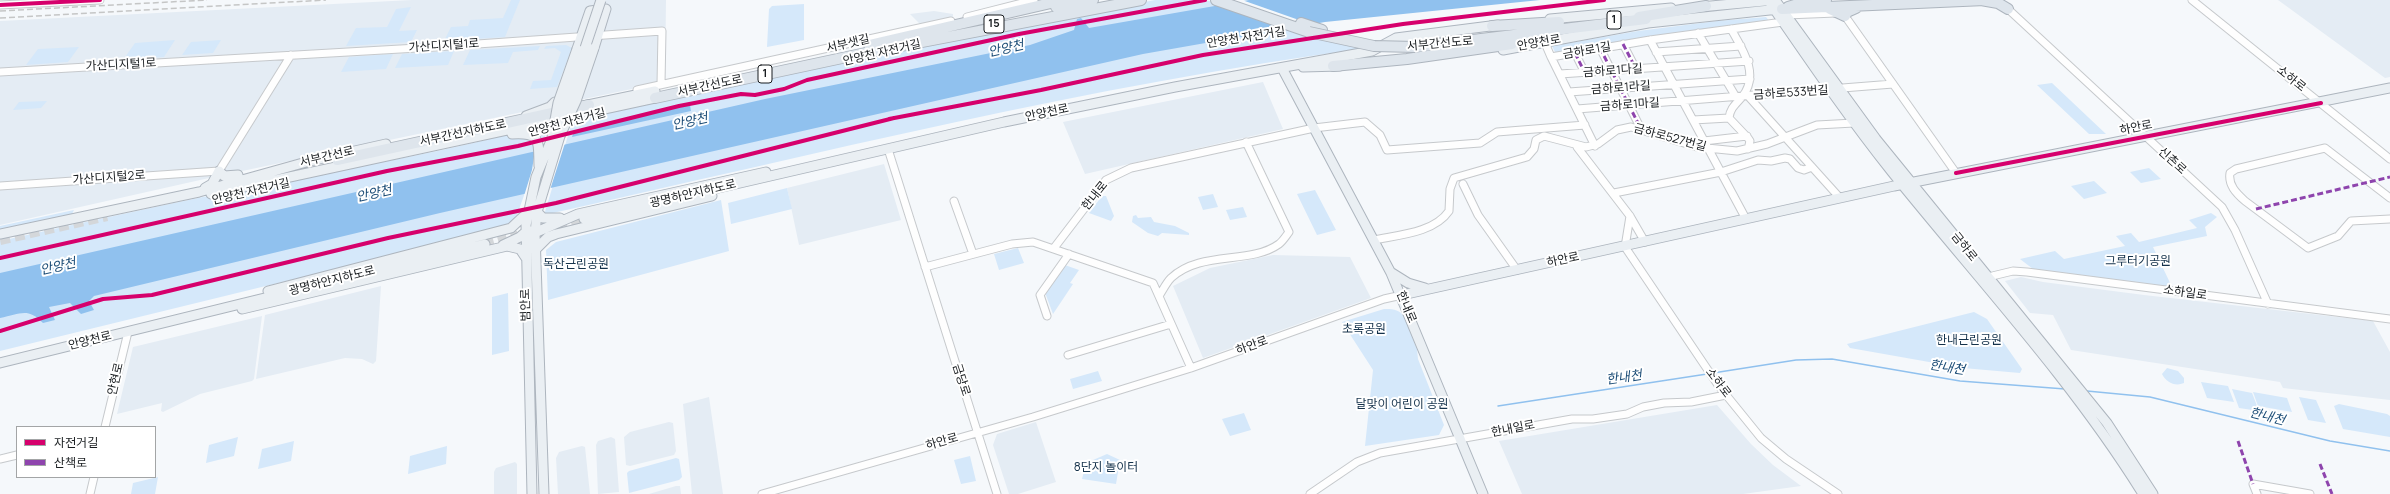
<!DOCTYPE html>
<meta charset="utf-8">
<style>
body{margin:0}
#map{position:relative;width:2390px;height:494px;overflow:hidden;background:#f5f8fb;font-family:Manrope,"Noto Sans KR",sans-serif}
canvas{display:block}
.legend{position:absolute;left:16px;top:426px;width:140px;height:52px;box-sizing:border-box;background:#fff;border:1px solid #a3a5a6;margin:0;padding:5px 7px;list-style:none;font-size:12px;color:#191d20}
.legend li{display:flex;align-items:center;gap:8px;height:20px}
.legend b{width:20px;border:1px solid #a3a5a6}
</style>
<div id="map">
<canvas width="2390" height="494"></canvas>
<ul class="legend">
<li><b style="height:5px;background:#d6006c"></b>자전거길</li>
<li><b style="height:5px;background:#8e44ad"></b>산책로</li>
</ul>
</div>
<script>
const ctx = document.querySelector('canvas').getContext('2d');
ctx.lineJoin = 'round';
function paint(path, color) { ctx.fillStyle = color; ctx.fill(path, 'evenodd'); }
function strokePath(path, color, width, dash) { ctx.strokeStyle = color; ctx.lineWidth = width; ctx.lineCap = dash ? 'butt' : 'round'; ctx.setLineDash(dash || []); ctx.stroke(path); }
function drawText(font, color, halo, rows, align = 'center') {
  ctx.font = font + ' Manrope,"Noto Sans KR",sans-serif'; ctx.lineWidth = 4; ctx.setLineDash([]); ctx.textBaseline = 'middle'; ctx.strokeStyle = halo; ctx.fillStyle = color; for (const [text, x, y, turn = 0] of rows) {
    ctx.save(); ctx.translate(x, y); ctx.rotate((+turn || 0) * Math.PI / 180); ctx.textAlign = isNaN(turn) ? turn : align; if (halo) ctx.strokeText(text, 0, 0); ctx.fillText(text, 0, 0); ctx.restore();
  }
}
const built = new Path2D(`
 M412,0h254l-1,82 -456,96 -209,47v-204z
 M2278,0h112v77l-5,1z
 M934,11l19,3v5l-31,7 -12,-12z
 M1263,82l20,47 -198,45 -22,-52z
 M884,164l17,56 -102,25 -12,-57z
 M1273,255l77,2 21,41 -168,60 -30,-72 37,-18z
 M2021,277l22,5 101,13 229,26 17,31v48l-107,-12 -3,-6 -209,-32 -18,-35 -23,-2 -25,-32z
 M381,286l-5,75 -3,3 -11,-5 -17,-1 -89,21 9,-64z
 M262,316l-8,63 -2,2 -52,13 -37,18 -2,-1 1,-8 -45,11 16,-67z
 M709,397l14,97h-31l-9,-90z
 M1717,405l34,39 22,21 28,21 -58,8h-221l-23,-53z
 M669,422l4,1 3,28 -2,4 -44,11 -4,-1 -2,-28 6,-5z
 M1036,422l20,60 -38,12h-9l-16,-49 4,-11z
 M611,437l4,2 4,53 -21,2 -2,-49 2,-4z
 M582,446l3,1 5,47h-32l-2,-36 3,-6z
 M515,462l2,2v30h-23v-22l2,-4z
 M676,486h4l1,8h-32z`);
const green = new Path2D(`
 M511,0h9l-15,37 -61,4 7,-14 17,-1 2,-6 33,-2z
 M1155,0h49l15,3 104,37 45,8c-278,37 -551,106 -824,167l29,-96 314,-68z
 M804,4v36l-37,7 2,-38 3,-3z
 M411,7l-12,24 18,-1 -6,12 -65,4 10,-18 31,-1 9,-18z
 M1766,17l4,5 -127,16 -87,16 -4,-8 86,-15 79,-10z
 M175,40l-11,17 -41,3 12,-17z
 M221,40l-8,13 -31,2 9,-13z
 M566,45l6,3 -15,39 -27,2 3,-8 18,-1 10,-28 -6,-4 -11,1 2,-3z
 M540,46l-2,4 -25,2 -5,11 -45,2 7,-15z
 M79,47l-11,15 -42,3 12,-16z
 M454,51l-6,14 -53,3 7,-14z
 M393,54l-7,15 -45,3 8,-15z
 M2052,83l54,51h-17l-52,-49z
 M47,101l-6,7 -28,2 6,-8z
 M550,123l-33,92 -10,12 -507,124v-110c90,-20 179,-40 269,-57 94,-19 189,-34 281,-61z
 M2149,168l12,11 -20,4 -11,-11z
 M2094,181l13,12 -23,6 -13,-13z
 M787,188l5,21 -61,15 -3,-21z
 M1315,190l21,40 -19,5 -20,-41z
 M1213,194l5,13 -15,3 -5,-13z
 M1102,196h4l8,20 -3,5 -22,-8z
 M721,200l8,51 -181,49 -2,-50 10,-8z
 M1243,207l4,10 -17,3 -4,-10z
 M74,210l-3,6 -71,15v-5z
 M2211,213l6,4 -12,10 2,9 -54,11 19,40 -139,-18 -13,-10 35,-8 9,8 61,-13 -9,-10 15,-3 8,9 58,-14 -8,-8z
 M1136,215l2,3 13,-1 3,5 21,4 14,7v2l-27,-2 -4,3 -10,-3 -16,-11 1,-6z
 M1018,248l6,15 -25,7 -5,-16z
 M1062,264l17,6 -9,13 3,1 -20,30 -9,-24z
 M508,293l1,58 -17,4v-58z
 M1384,309c7,0 14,0 19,6l14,34 1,10 26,66 -5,10 -74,11 8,-76 -31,-48z
 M1974,312l13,7 35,50 -2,4 -57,-5 -113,-20 -3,-4z
 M2167,368l11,3 6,7v5c-9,4 -18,-1 -22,-9z
 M1098,371l4,10 -29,8 -3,-10z
 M2201,382l27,4 6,16 -27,-4z
 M2232,389l20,4 7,18 -20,-3z
 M2253,392l34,6 5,14 -34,-6z
 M2299,397l17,3 10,23 -18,-3z
 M2339,404l48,10 3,2v21l-47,-8 -9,-23z
 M1244,413l7,17 -21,6 -8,-17z
 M238,437l-4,19 -28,7 3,-18z
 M294,441l-3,20 -33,8 4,-20z
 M447,446l-1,18 -38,10 2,-18z
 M1107,454l13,6 -4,24 -34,-5 4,-16z
 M970,456l6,25 -15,3 -7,-24z
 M676,458l3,1 3,18 -3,3 -50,13 -2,-20 2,-2z
 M158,477l-3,17h-24l2,-11z`);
const water = new Path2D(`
 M1249,0h291l-215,22 -182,32 -703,159 -346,83 -5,5 5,9 -13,4 -11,-11 -21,4 6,13 -12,3c-15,-16 -23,-9 -43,-5v-45l765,-174 265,-54 44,-15 3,-11 4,-1 8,10z
 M690,105l1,6 -119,26 1,-3 36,-11z`);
const pier = new Path2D(`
 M1242,0l74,26 -21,3 -75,-26z
 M565,143l-15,47 -26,6 8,-26 3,-20z`);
const stream = new Path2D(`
 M1713,373l83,-13 36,-1 128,22 105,8
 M2087,391l63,6 180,44 60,10
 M1498,406l209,-32`);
const majorTunnel = new Path2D(`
 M558,226l26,-7
 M485,244l33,-9`);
const highwayTunnel = new Path2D(`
 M0,240l107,-24`);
const minor = new Path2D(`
 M2192,0l198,159
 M0,5l100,-5
 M2008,9l214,198 13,23 33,74
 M1786,15l50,-2
 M1845,16l111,157
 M967,17l67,-17
 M1731,29c12,21 29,46 11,68 -6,7 -12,11 -13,21l19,20 2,3 -2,8
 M1698,33l38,64
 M1650,40l96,179
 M1545,43l6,14
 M1623,44l13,25
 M1600,48l41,81
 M1656,52l85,-6
 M1575,53l10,20
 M0,72l435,-25 227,-16 -1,53
 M1560,74l189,-13
 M637,90l314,-69
 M1569,92l181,-13
 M1748,96l92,102
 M1577,109l316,-25
 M1693,120l36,-2
 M1704,141l43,-5
 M1595,146l-44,-89 99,-17 133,-18
 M1577,147l53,69 15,26
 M888,149l109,345
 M1463,184l15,31 39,55
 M0,186l219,-15 72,-116
 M1614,193l107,-21 37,-12 13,1 14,-3 5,1 8,9 6,2 8,-3
 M2390,198l-65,-50 -89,21 -6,4c-2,12 6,20 15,28l63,47 30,-12 13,-15 39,-2
 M954,201l19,53
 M1630,216l-5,31 93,138 43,53 25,21 52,35
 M1374,240c24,-5 60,-7 75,-29l1,-22 4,-11 73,-21 7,-8 2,-9 8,-4 42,11 12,-3 19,-14 14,-3 66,20 40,4 30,-7 50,-19 37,-2
 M1054,248l52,-68 25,-12 183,-40 51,-6 15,13 7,15 93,-7 17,-11 88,-7
 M925,267l87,-23 21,-2 120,41 38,85
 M1984,278l29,-7 14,1 363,47
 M1159,296c4,-6 7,-13 12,-18 30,-28 79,-13 108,-34 4,-3 7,-8 10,-12l-43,-90
 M1047,316l-7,-21 29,-41
 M1068,355l103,-31
 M105,427l23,-95
 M0,459l17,-4
 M90,494l4,-17
 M762,494l271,-77 158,-49 193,-69 18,-4
 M1310,494l47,-32 23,-9 192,-34h21l34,-5 16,-7 21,-4 27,-1 35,-7
 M2257,494l-4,-10 57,10`);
const major = new Path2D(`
 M1768,0c40,58 80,117 124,172 85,106 179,206 251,322
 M1700,7l75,-7 101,139 231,284 46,71
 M1550,19l121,-11
 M1505,41l31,-1
 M577,49l13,-38 16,-2 -12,39
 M1503,50l145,-27 131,-14
 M1303,67l37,-1
 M1282,68l109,205 92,221
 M583,106l72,-15
 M526,116l24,-9 5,-5
 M512,134c31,-2 26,9 27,32
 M205,188l7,-4 7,-13 5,5 14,-1
 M211,194l444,-96
 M537,212l6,6h17
 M584,219l420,-97 171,-35 197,-36 24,-13 102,-13
 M0,234l199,-42 111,-31 76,-17
 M532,234l46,-20 188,-42
 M503,245l17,-8 8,-7
 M535,250l13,-13 8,-3 156,-38
 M1392,273l16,10 17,5
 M268,291l243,-63 16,-15
 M1402,295l492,-109 496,-98
 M242,309l265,-63 13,3 6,9
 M0,363l485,-119
 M532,494l-6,-269 10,-48 19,-46
 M544,494l-9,-260 2,-22 23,-76v-7`);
const highway = new Path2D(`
 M1216,0l93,32
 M1981,0l17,3 10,6
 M1805,3l21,-3
 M1056,7l37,-7
 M1788,7l23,-7
 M1782,9l203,-9
 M1830,9l15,7 2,-4 9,-4
 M1639,17l67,-11
 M1301,23l21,7
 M1492,26l67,-4
 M869,45l195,-45
 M1415,47l231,-28
 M1333,66l74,-7 105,-15
 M655,98l220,-47 266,-51
 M337,160l252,-55`);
const rail = new Path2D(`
 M0,11l207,-11
 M0,18l326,-18`);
const majorBridge = new Path2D(`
 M560,123l41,-123
 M560,136l16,-35 18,-53
 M552,137l6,-34 19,-54`);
const highwayBridge = new Path2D(`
 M1309,32l65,14 41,1`);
const quiet = new Path2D(`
 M1623,44l13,25
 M1600,48l41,81
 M1575,53l10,20
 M2256,209l134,-32
 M2238,441l15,43
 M2320,464l12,30`);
const cycleway = new Path2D(`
 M0,5l100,-5
 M889,119l152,-29 162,-35 200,-31 201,-24
 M1956,173l365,-70
 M0,258l387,-87 131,-25 161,-40 62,-12 14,1 29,-6 23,-9 212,-46 186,-34
 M0,331l103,-32 49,-4 236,-57 168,-35 338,-85`);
const shields = [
 [1614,20,14],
 [994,24,20],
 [765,74,14]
];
const shieldNames = [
 ["1",1614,20],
 ["15",994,24],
 ["1",765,74]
];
const streetNames = [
 ["안양천 자전거길",1246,38,-9],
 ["안양천로",1539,43,-10],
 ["서부샛길",848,44,-13],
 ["서부간선도로",1440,44,-5],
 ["가산디지털1로",444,46,-4],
 ["금하로1길",1587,51,-10],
 ["안양천 자전거길",882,53,-13],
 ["가산디지털1로",121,65,-3],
 ["금하로1다길",1613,71,-4],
 ["소하로",2291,79,39],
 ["서부간선도로",710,86,-12],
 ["금하로1라길",1621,88,-4],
 ["금하로533번길",1791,93,-4],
 ["금하로1마길",1630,105,-4],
 ["안양천로",1047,113,-12],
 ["안양천 자전거길",567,123,-15],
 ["하안로",2136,128,-11],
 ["서부간선지하도로",463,133,-12],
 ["금하로527번길",1670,138,15],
 ["서부간선로",327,157,-13],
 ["신촌로",2172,161,42],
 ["가산디지털2로",109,178,-4],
 ["안양천 자전거길",251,192,-13],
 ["광명하안지하도로",693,194,-13],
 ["한내로",1095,196,-51],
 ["금하로",1964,247,51],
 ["하안로",1563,260,-12],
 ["광명하안지하도로",332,281,-14],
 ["소하일로",2185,293,8],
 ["범안로",526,305,-91],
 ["한내로",1406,307,67],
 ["안양천로",90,341,-14],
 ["하안로",1252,346,-20],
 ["안현로",116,379,-77],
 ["금당로",961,380,72],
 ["소하로",1718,383,53],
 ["한내일로",1513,429,-11],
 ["하안로",942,442,-16]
];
const parkNames = [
 ["그루터기공원",2138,262],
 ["독산근린공원",576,265],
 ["초록공원",1364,330],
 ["한내근린공원",1969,341],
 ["달맞이 어린이 공원",1402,405],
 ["8단지 놀이터",1106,468]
];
const waterNames = [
 ["안양천",1006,49,-13],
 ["안양천",690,122,-13],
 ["안양천",374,194,-13],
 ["안양천",58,267,-13],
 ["한내천",1947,368,9],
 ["한내천",1624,378,-8],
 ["한내천",2267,417,14]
];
paint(built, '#e4ecf4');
paint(green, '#d5e8fa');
paint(water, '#90c1ee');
paint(pier, '#f5f8fb');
strokePath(stream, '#90c1ee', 1.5);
strokePath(majorTunnel, '#d4d7da', 9, [9, 4.5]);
strokePath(highwayTunnel, '#d4d7da', 10, [10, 5]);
strokePath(minor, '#c6c9cc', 9);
strokePath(major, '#adb5be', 11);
strokePath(highway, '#adb5be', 12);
strokePath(minor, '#fefefe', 7);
strokePath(major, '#eaeff3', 9);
strokePath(highway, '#dee5ec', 10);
strokePath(rail, '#c5c6c6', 1.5, [6, 3]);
strokePath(majorBridge, '#adb5be', 11, []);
strokePath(highwayBridge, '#adb5be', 12, []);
strokePath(majorBridge, '#eaeff3', 9);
strokePath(highwayBridge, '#dee5ec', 10);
strokePath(quiet, '#8e44ad', 3, [6, 3]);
strokePath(cycleway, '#d6006c', 4);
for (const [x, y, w] of shields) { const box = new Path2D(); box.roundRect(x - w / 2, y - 9, w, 18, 3); ctx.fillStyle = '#fff'; ctx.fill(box); strokePath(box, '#191d20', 1); }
drawText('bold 11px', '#191d20', null, shieldNames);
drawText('12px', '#191d20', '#fff', streetNames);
drawText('12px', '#15324b', '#fff', parkNames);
drawText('italic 13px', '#1b4c76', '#fff', waterNames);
</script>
